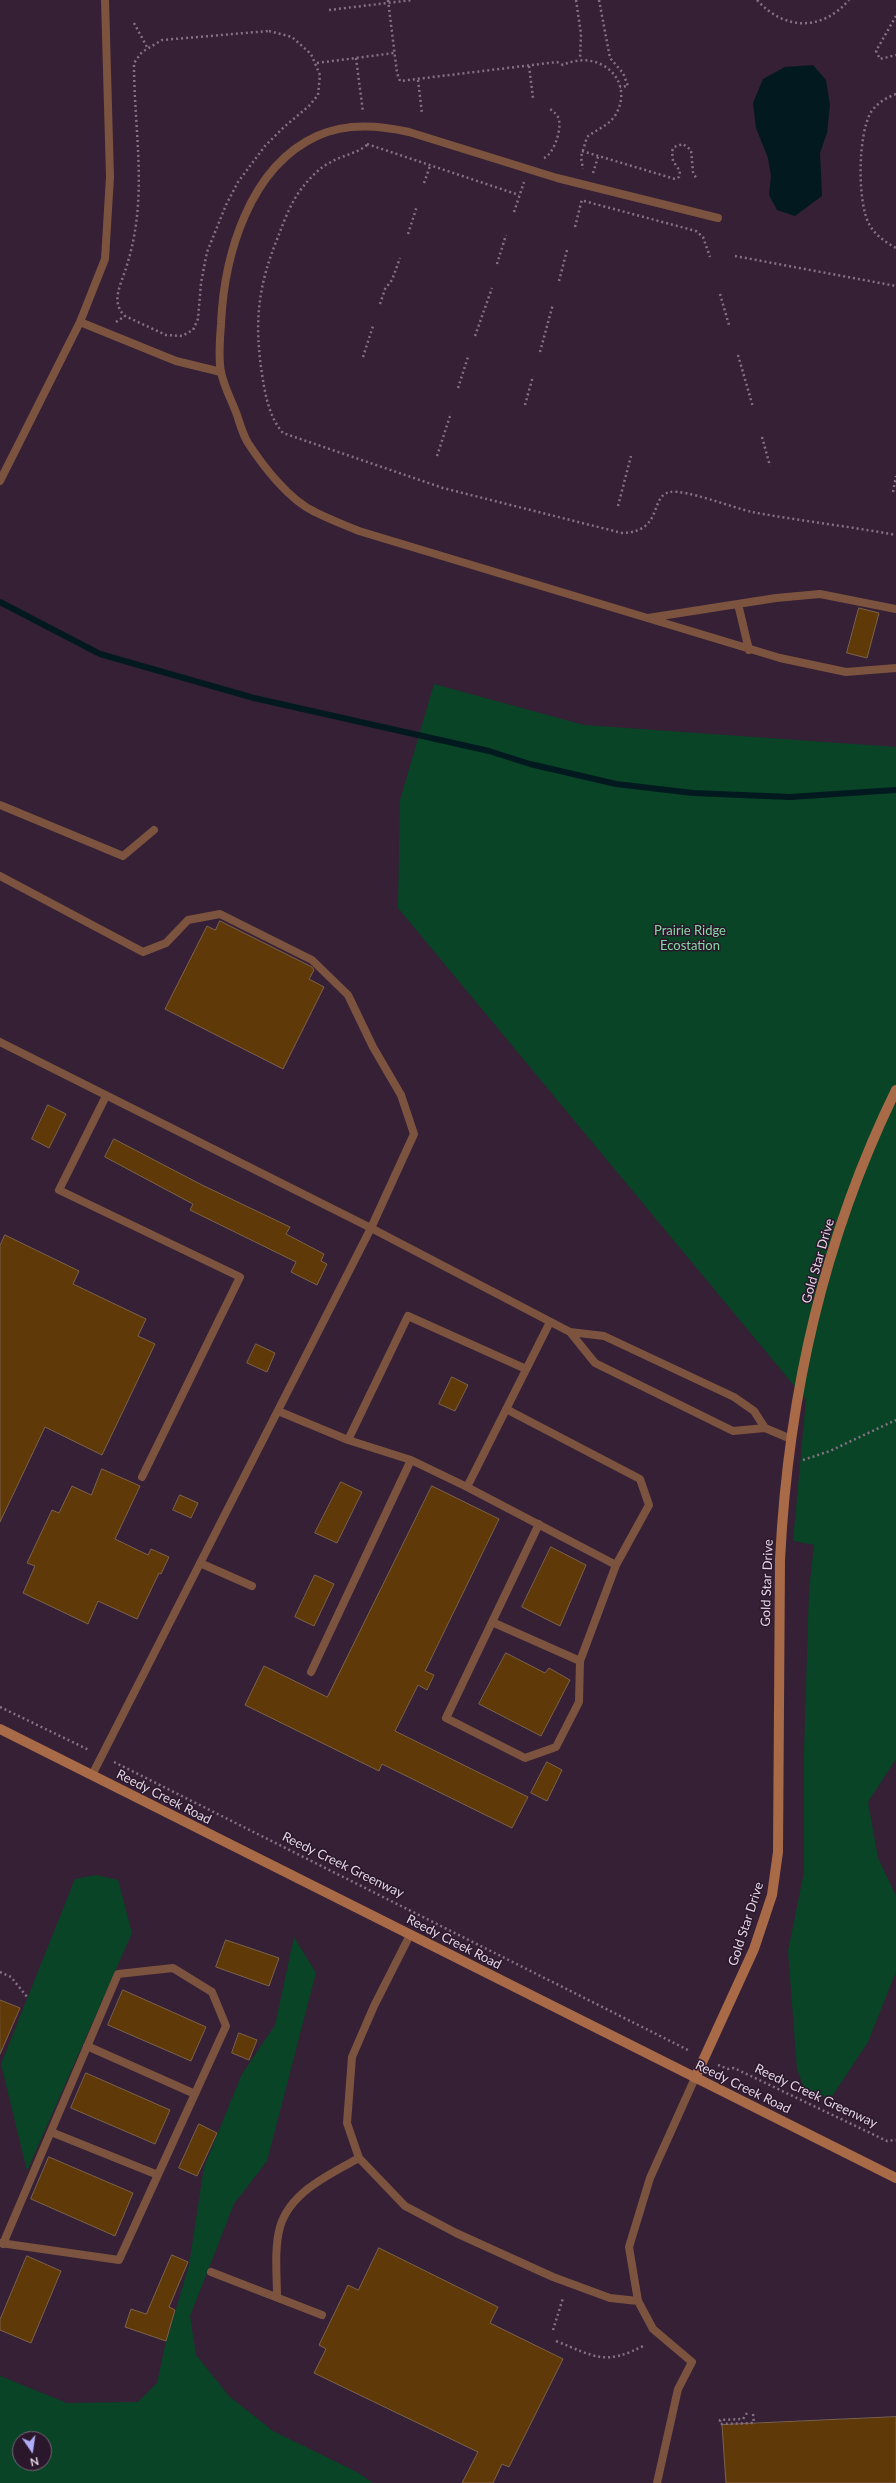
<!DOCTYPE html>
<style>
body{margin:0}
#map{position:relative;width:896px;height:2483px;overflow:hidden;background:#352036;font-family:Lato,sans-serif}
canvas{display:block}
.north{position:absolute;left:12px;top:2431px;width:40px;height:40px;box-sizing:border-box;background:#2b172c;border:1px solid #756376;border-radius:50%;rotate:167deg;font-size:11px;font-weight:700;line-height:16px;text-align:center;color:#e4d6e4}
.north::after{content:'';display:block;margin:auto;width:14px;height:18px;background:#b0aefa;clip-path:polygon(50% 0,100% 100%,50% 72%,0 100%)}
</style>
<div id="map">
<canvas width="896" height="2483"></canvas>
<div class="north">N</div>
</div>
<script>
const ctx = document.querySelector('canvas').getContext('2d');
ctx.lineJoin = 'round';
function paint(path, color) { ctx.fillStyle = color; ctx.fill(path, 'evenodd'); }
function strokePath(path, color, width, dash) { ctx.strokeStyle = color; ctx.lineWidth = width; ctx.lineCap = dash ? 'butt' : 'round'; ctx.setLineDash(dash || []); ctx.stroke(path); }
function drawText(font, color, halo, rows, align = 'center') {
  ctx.font = font + ' Lato,sans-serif'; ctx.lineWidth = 3; ctx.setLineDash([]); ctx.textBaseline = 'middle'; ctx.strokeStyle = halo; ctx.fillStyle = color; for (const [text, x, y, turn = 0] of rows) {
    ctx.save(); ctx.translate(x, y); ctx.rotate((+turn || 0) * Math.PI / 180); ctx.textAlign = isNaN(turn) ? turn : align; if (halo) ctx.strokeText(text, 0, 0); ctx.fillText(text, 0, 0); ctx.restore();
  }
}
const green = new Path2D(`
 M434,684l150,41 312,22v1012l-28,43 10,56 18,38v76l-28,70 -37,56 -25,-4 -9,-25 -9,-118 16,-79v-121l5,-161 5,-45 -21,-4 13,-141 -408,-492 2,-108z
 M96,1875l22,5 14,53 -105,238 -26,-107 74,-185z
 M294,1937l22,36 -49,188 -33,43 -44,112 6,39 33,41 44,35 84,41 16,11h-373v-107l67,27 71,-1 19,-19 8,-37 24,-81 15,-98 38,-93 33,-49zM20,2439h24v24h-24z`);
const water = new Path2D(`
 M813,65l13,15 4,25 -3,28 -7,20 2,43 -27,20 -18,-6 -8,-15 2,-19 -3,-18 -12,-30 -3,-25 10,-24 22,-12z`);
const stream = new Path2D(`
 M0,602l100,52 154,44 235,53 41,13 86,20 77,9 97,4 106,-7`);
const building = new Path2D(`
 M859,608l20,5 -12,45 -20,-5z
 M220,921l92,46 2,3 -5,9 15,8 -41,82 -118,-60 42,-83 8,4z
 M48,1105l18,9 -17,34 -17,-9z
 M114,1139l88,46 88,42 -4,7 38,20 -3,7 6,3 -10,21 -26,-13 5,-10 -106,-52 3,-6 -88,-47z
 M5,1235l74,36 -6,13 73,35 -8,17 17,8 -53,111 -57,-28 -45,95v-276z
 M256,1344l19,9 -8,19 -20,-9z
 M452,1377l16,8 -13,26 -16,-7z
 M102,1469l38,17 -25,53 33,16 3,-6 18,8 -8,17 -2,-1 -22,46 -39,-18 -10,23 -65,-31 12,-27 -8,-3 25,-53 7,3 13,-27 19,9z
 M341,1482l21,10 -25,51 -22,-10z
 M432,1486l67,33 -74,152 9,4 -7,15 -9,-5 -23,46 133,66 -16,31 -130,-64 -3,7 -134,-66 19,-39 63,31z
 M180,1495l18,8 -7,15 -18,-8z
 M551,1547l35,18 -26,61 -38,-19z
 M315,1575l19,9 -20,42 -19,-9z
 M506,1653l39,20 4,-5 21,12 -29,56 -62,-32z
 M547,1762l15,8 -15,31 -16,-8z
 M226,1940l53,18 -10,28 -53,-19z
 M123,1990l83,37 -15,34 -83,-36z
 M0,2000l20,8 -20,46z
 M239,2033l18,7 -8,20 -17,-7z
 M86,2073l84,37 -15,34 -84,-36z
 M199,2124l18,9 -20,43 -18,-8z
 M49,2157l84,36 -18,43 -84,-37z
 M379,2248l119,59 -8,16 73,36 -54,108 -7,-3 -9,19h-31l16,-31 -164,-79 12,-24 -7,-4 29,-60 10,5z
 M172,2255l16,7 -19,45 6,3 -9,31 -41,-14 6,-18 15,5z
 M27,2256l34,15 -30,72 -31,-13v-10z
 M896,2417v66h-170l-4,-58z`);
const path = new Path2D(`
 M388,0l9,73 3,8 157,-19 6,3c36,-17 72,15 53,49 -7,12 -19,15 -29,23l-6,20 2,12
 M576,0l5,34 -1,25
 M599,0l11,58 13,15 5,13 -8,1
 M757,0c28,31 65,31 92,0
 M329,10l83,-10
 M896,16l-20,35 4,8 16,-4
 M134,23l13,24
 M269,31l23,6 19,17 9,21 -2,20 -9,11 -25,21 -19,19 -27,36 -12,23 -19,47 -6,31 -3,36 -5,11 -11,6 -16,-1 -41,-19c-15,-14 -4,-31 1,-48 23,-70 8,-134 8,-205l8,-11 20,-12z
 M356,58l7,54
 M317,63l77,-10
 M529,66l4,32
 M418,80l4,33
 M896,94c-10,4 -19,9 -25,18 -13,22 -14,89 -2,112 6,11 16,18 27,24
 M367,144l152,51
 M367,145c-11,9 -24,10 -36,17 -11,5 -21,16 -29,26 -11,14 -18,33 -24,49 -20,49 -24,84 -16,137 3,20 7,43 21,59l160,55 179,45c42,-1 27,-37 48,-41 15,-3 64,16 82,20 48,9 96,14 144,23
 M582,151l93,28 4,-2 1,-6 -7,-10 -1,-10 2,-4 9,-3 8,6 2,22 4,8
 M544,158c10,-4 19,-31 14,-41 -2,-4 -6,-6 -9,-9
 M593,173l5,-16
 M424,183l6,-17
 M584,201l112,30 7,6 7,20
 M514,212l10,-30
 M575,227l7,-28
 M408,234l9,-28
 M735,256l161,30
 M497,264l9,-29
 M559,281l8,-31
 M720,294l9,31
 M380,304l5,-15 7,-9 8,-22
 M116,322l9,-6
 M475,336l17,-48
 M540,352l13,-48
 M738,355l15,52
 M363,357l10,-31
 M458,388l10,-31
 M525,405l8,-29
 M762,437l8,29
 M437,456l14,-43
 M893,492l3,-16
 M618,506l13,-50
 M803,1460l27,-9 66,-31
 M0,1707l89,43
 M114,1762l576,289
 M0,1972l11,5 17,21
 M718,2065l10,4 6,-1 153,73 9,-1
 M553,2330l10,-32
 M556,2341c40,16 49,25 89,4
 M747,2413l-4,6 -23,1v4l34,-1
 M753,2414l1,9`);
const lane = new Path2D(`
 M718,218l-161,-40 -148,-46c-30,-7 -64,-9 -92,4 -68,31 -93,120 -96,188 -1,15 -3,33 0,48 3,15 11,29 16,43 3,9 6,20 11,28 15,23 41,57 67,69 14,7 29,13 44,19l421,127 66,14 50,-4
 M80,322l96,39 45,11
 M0,481l80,-159 25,-63 5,-82 -5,-177
 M738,604l11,46
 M648,618l128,-20 44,-4 76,15
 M0,805l123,51 31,-26
 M0,876l143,76 23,-9 22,-23 32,-6 92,46 36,35 25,52 28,48 13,39 -43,94 -279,547
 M0,1042l371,186 199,104 34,4 130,61 20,14 11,17
 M106,1096l-47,94 181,87 -98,200
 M570,1332l25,31 138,68 32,-3 26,11
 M506,1409l134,70 9,26 -33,60 -36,96 -1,41 -23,45 -31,11 -79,-40 93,-194
 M278,1411l70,29 63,20 56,27 149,78
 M348,1440l60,-124 118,53
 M467,1487l83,-165
 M200,1563l52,23
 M492,1622l88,39
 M311,1672l100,-212
 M410,1935l-36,71 -22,51 -5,66 12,35 46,48 51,27 97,44 57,21 28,3
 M87,2046l108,48
 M51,2132l107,43
 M0,2243l119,17 107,-234 -14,-34 -39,-24 -55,6 -115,270
 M211,2272l111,43
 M277,2297c0,-22 -3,-48 3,-70 10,-35 50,-53 79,-69
 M657,2483l21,-94 14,-27 -39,-33 -15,-28 -9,-54 21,-69 45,-100`);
const secondary = new Path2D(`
 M0,1729l896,449
 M695,2078l59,-129 18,-54 6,-43 2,-292c8,-162 44,-323 116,-470`);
const parkNames = [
 ["Prairie Ridge",690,931],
 ["Ecostation",690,946]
];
const streetNames = [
 ["Gold Star Drive",818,1261,-74],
 ["Gold Star Drive",767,1583,-88],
 ["Reedy Creek Road",164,1797,27],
 ["Reedy Creek Greenway",343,1865,26],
 ["Gold Star Drive",746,1924,-72],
 ["Reedy Creek Road",454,1942,27],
 ["Reedy Creek Road",743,2087,26],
 ["Reedy Creek Greenway",816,2096,25]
];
paint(green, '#084425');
paint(water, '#021a1f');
strokePath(stream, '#021a1f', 6);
paint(building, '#5f3908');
strokePath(building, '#7c634a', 1);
strokePath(path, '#847284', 2.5, [2, 3]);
strokePath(lane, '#7c533e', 8);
strokePath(secondary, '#a96a48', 10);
drawText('13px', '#87d8a4', '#2b172c', parkNames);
drawText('13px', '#e4d6e4', '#2b172c', streetNames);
</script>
